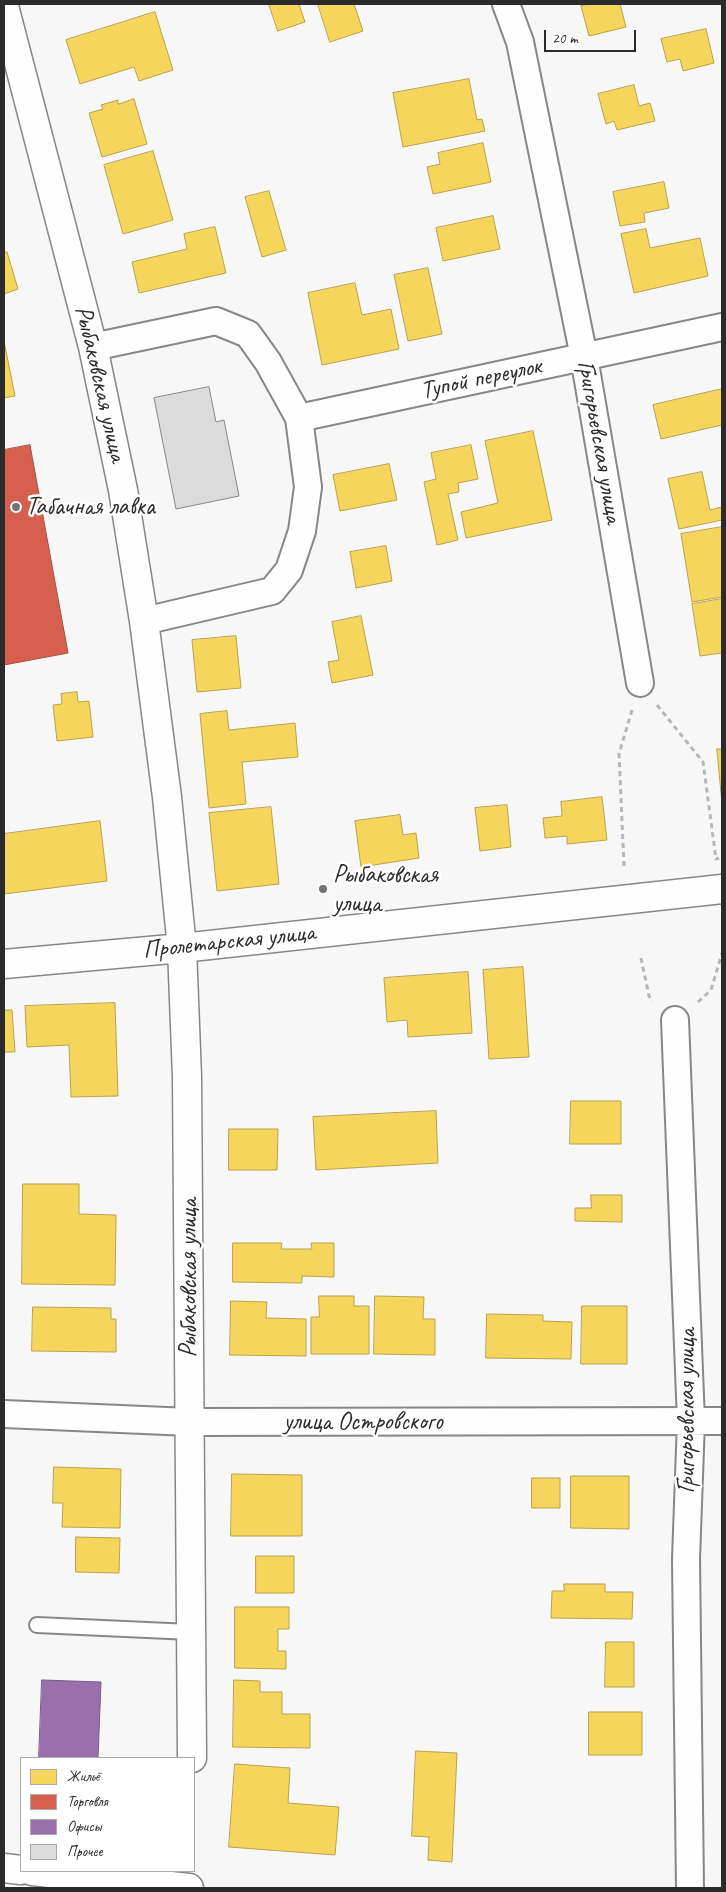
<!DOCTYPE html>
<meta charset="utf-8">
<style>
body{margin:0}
#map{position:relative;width:726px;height:1892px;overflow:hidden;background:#f7f7f7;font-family:Caveat,sans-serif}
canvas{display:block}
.frame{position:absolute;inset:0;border:5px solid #2b2b2b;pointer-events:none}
.legend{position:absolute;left:20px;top:1757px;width:175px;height:115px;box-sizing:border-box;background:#fff;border:1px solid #aaa;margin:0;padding:6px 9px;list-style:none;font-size:15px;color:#2b2b2b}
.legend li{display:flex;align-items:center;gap:10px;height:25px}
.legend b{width:25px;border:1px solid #aaa}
.scale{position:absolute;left:544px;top:30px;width:92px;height:22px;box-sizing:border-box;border:2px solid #2b2b2b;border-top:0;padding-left:6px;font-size:15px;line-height:18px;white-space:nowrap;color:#2b2b2b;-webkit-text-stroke:4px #fff;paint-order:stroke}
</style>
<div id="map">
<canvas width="726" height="1892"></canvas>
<div class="frame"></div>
<ul class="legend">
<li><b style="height:14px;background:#f6d55c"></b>Жильё</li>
<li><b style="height:14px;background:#d6604d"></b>Торговля</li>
<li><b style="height:14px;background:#9970ab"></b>Офисы</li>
<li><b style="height:14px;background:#dbdbdb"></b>Прочее</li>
</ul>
<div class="scale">20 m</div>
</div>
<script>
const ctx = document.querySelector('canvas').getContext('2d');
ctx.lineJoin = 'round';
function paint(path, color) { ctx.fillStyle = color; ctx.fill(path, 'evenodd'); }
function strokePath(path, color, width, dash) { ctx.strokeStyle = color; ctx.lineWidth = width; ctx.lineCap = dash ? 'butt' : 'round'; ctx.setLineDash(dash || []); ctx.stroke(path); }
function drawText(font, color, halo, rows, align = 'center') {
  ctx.font = font + ' Caveat,sans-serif'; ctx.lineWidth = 5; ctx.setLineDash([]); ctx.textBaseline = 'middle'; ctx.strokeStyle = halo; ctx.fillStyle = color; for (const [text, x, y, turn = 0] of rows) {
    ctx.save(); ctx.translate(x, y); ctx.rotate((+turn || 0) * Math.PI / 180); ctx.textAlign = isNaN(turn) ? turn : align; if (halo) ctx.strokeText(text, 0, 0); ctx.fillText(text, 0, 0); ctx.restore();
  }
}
const homes = new Path2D(`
 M269,4h30l6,18 -27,9z
 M318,4h36l9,27 -33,11z
 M590,4h30l6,23 -37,9 -8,-30z
 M155,12l18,58 -34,11 -5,-14 -54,17 -14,-44z
 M706,29l8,34 -31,8 -3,-12 -13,3 -6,-23z
 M469,79l8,41 5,-1 3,12 -82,16 -10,-54z
 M634,85l5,21 11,-3 5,18 -38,9 -3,-9 -8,3 -8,-30z
 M134,99l13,45 -45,13 -13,-44 14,-4 -2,-4 17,-5v4z
 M483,143l8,39 -58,12 -6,-27 13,-3 -2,-11z
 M153,151l20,69 -50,14 -19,-69z
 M664,182l5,26 -25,5 1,9 -25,4 -7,-34z
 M269,191l17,59 -24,7 -17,-60z
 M493,216l7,33 -57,12 -7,-33z
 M215,227l11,46 -87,20 -7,-31 55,-13 -3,-15z
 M646,229l4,19 50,-10 8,38 -74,17 -13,-59z
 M7,252l11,37 -14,5v-41z
 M428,268l14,66 -34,7 -14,-66z
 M355,283l7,32 29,-6 8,40 -77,16 -14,-72z
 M4,341l11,55 -11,2z
 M722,389v36l-61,14 -8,-34z
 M533,431l19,89 -86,18 -5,-26 37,-9 -13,-62z
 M471,445l7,34 -20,4 1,9 -11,2 10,46 -21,5 -13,-63 12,-3 -5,-26z
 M389,464l8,36 -57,11 -7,-36z
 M702,472l8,38 12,-3v13l-43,9 -11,-50z
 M722,527v70l-30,5 -11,-68z
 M386,546l6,35 -36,7 -6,-36z
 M722,599v54l-22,3 -8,-52z
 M361,616l12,59 -41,8 -4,-21 11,-2 -7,-38z
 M236,636l5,52 -44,4 -5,-52z
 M77,692l1,10 11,-1 4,36 -36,4 -4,-36 9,-1 -1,-10z
 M227,711l2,19 66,-7 3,34 -56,5 4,42 -37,4 -9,-94z
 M717,749h5v55l-4,-43z
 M602,797l5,43 -40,4v-8l-22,2 -2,-20 19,-2 -1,-14z
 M507,805l4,42 -31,4 -5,-43z
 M271,807l8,77 -62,7 -8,-78z
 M400,815l3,20 13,-2 3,25 -58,9 -6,-46z
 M100,821l7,60 -103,13v-60z
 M523,967l6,90 -40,2 -6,-89z
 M468,972l4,61 -64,4 -1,-17 -20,2 -3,-44z
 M115,1003l3,93 -47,1 -2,-52 -42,2 -2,-41z
 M4,1010h8l3,42h-11z
 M571,1101h50v43h-51z
 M436,1111l2,52 -122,7 -3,-53z
 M229,1129h49l-1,41h-48z
 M23,1184h56v30l37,1 -1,70 -93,-1z
 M591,1195h31v27l-47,-1v-13h16z
 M233,1243h49l-1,6h31l-1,-6h23v34l-32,-1v7l-69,-1z
 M319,1296h35v10h15v48h-58v-37h8z
 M375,1296l49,1 -1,22h12v36l-61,-1z
 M231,1301l36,1 -1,16 40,1v37l-76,-1z
 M582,1306h45v58h-46z
 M33,1307l78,1v11h5v33l-84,-1z
 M487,1314l56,1v6l29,1 -1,37 -85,-1z
 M54,1467l67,2 -1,59 -58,-1 1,-24h-10z
 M232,1474l70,1v61h-71z
 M571,1476h58v53l-58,-1z
 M532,1478h28v30h-28z
 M76,1537l44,1 -1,35 -43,-1z
 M256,1556h38v37h-38z
 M564,1584h41v8h28l-1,27 -81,-1 1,-27h12z
 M235,1607h54v22h-11v22h8v18l-51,-1z
 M606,1642h28v45h-29z
 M234,1680l26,1v11h22v22h28v34l-77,-1z
 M589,1712h53v43h-53z
 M416,1751l41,2 -5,109 -24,-2 1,-23 -17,-1z
 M235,1764l55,4 -2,35 51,4 -4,48 -106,-8z`);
const shops = new Path2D(`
 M30,445l38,208 -64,12v-215z`);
const offices = new Path2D(`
 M42,1680l59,2 -3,76h-59z`);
const building = new Path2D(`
 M209,387l7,35 8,-2 15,76 -63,13 -22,-111z`);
const path = new Path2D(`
 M657,705l46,57 13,97 3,-1
 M624,866l-5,-112 13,-44
 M641,958l8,38 4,5
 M698,1002l13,-12 11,-37`);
const lane = new Path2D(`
 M37,1625l154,7`);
const street = new Path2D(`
 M506,4l14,38 64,315 56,326
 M93,347l123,-26 32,13 20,28 31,56 423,-91
 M144,621l128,-30 17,-21 13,-39 6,-44 -9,-69
 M675,1020l16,401 -5,138 4,329
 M4,1414l186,8 532,-1`);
const secondary = new Path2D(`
 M4,6l89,341 30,143 21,131 23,176 15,151 5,129 5,681
 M4,964l178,-16 540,-59
 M4,1868l17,2
 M32,1871l157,17`);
const markers = [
 [16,507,5,"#727272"],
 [323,889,5,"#727272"]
];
const streetNames = [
 ["Тупой переулок",481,379,-12],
 ["Рыбаковская улица",100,384,77],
 ["Григорьевская улица",599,442,80],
 ["Пролетарская улица",229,942,-6],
 ["Рыбаковская улица",189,1278,-90],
 ["Григорьевская улица",687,1411,-90],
 ["улица Островского",363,1422]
];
const poiNames = [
 ["Табачная лавка",26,507],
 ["Рыбаковская",333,875],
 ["улица",333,904]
];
paint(homes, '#f6d55c');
strokePath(homes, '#b9a24d', 1);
paint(shops, '#d6604d');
strokePath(shops, '#a35043', 1);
paint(offices, '#9970ab');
strokePath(offices, '#785b85', 1);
paint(building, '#dbdbdb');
strokePath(building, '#878787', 1);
strokePath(lane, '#878787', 18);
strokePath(street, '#878787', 30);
strokePath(secondary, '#878787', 31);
strokePath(path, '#b6b6b6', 3, [5, 4]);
strokePath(lane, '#fefefe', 14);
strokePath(street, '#fefefe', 26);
strokePath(secondary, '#fefefe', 28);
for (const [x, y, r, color] of markers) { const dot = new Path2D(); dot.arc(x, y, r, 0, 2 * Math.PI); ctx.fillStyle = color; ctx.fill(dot); strokePath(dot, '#fff', 2); }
drawText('25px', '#2b2b2b', '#fff', streetNames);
drawText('25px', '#2b2b2b', '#fff', poiNames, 'left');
</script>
